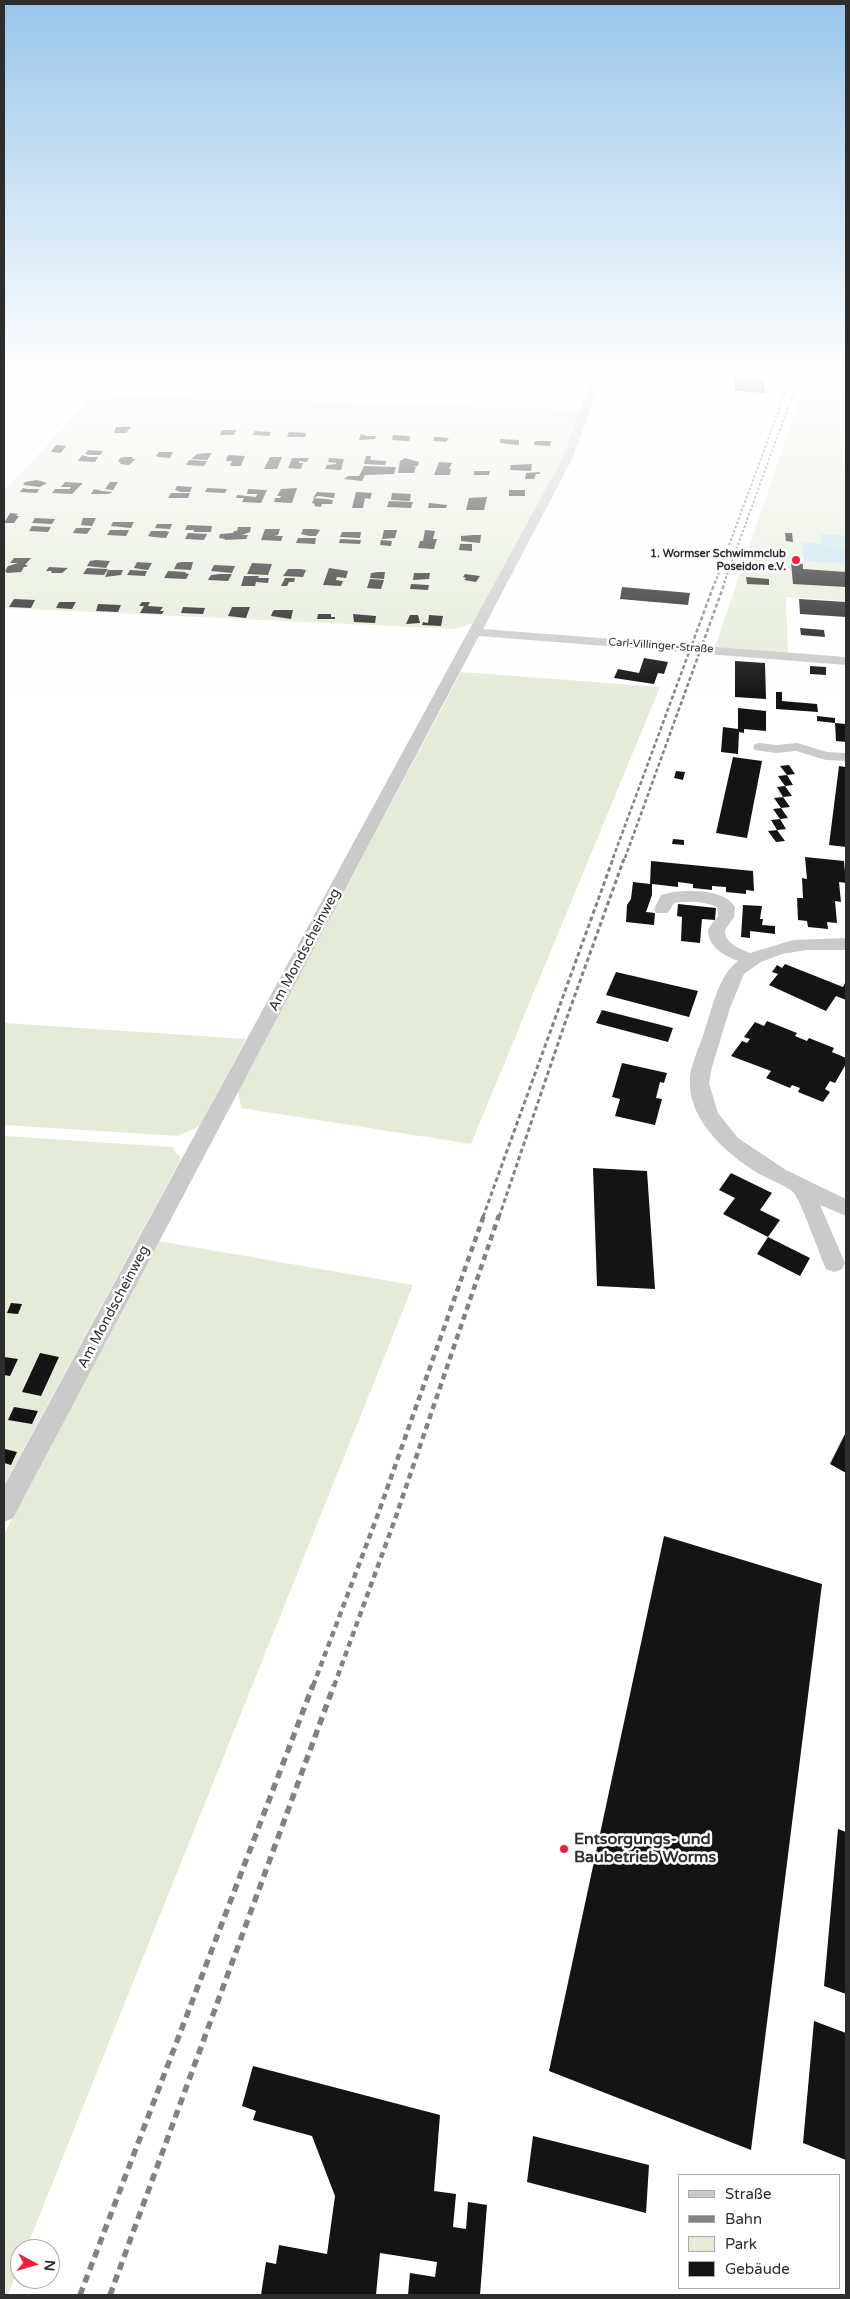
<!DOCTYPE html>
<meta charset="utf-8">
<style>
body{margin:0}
#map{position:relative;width:850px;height:2299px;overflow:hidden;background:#fff;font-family:"Varela Round",sans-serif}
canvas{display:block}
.frame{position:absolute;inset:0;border:5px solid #2d2d2d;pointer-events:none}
.legend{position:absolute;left:678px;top:2174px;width:162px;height:115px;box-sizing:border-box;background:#fff;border:1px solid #ababab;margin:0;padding:6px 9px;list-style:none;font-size:15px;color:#2d2d2d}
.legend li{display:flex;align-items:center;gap:10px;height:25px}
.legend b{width:25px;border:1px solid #ababab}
.north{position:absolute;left:10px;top:2239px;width:50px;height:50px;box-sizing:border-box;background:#fff;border:1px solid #ababab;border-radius:50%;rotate:96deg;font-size:14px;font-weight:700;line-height:20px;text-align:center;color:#2d2d2d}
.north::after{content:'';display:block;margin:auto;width:18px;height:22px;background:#f41e40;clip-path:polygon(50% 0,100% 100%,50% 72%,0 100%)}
</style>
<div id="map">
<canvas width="850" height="2299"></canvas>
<div class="frame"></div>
<ul class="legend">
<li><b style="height:6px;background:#cacaca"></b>Straße</li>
<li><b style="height:6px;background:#828282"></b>Bahn</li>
<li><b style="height:14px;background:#e4ecd8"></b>Park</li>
<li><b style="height:14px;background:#141414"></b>Gebäude</li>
</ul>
<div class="north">N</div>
</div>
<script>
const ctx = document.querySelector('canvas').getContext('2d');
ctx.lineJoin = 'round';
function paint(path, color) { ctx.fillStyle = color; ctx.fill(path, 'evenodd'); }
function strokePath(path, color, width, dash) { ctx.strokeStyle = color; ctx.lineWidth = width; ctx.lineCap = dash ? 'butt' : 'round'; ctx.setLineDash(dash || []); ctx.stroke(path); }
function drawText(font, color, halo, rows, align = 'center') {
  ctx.font = font + ' "Varela Round",sans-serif'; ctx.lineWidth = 5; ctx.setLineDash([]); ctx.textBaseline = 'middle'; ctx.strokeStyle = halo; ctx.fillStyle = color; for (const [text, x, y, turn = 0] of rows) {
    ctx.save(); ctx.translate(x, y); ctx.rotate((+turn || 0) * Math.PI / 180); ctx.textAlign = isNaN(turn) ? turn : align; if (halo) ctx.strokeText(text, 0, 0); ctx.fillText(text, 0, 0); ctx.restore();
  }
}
const green = new Path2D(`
 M809,372h37v229l-60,-4 2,56 -73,-6z
 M95,394l486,16 -16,45 -92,168 -17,6 -452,-21v-117z
 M461,672l199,15 -189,457 -230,-36 -3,-17z
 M4,1023l242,16 -46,87 -22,10 -174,-11z
 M4,1136l168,11 9,12 -177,326z
 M158,1241l255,44 -387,964h-6v15l-12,31h-4v-761z`);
const water = new Path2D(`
 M821,534l25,2v9l-24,-2z
 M802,542l44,4v18l-42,-3z`);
const building = new Path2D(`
 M733,372l30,2 2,19 -30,-2z
 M116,427h15l-5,6h-12z
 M222,430h14l-2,5h-14z
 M255,431l16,1 -2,4 -16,-1z
 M289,432l17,1 -1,4h-18z
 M361,434l6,2h9l-1,3 -16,1z
 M393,435l15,1 2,1 -1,4 -17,-1z
 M434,437h3l12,1 -3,4 -13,-1z
 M500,439l19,1v5l-19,-2z
 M535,441h16l-1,5 -16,-1z
 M56,445l10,1 -5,7 -10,-1z
 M88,450l15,1 -3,4h-10l-5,-1z
 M159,452h14l-3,6 -11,-1 -3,-1z
 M208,453h4l-5,7 -16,-1 6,-5z
 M82,455l7,2h9l-3,5 -17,-1z
 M228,455l17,1 -4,10h-11l2,-5h-6z
 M366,456h5l-1,4 16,1 -1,4 -21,-1z
 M125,457h8l-1,2h4l-7,6 -9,-1 1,-2h-3l2,-4z
 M270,457h12l-5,12h-13z
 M292,458h17l-2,4 -8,-1v2h4l-2,6 -13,-1z
 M329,458l15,1 -3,11 -16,-1 2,-4 9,-1v-1l-8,-1z
 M405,458l14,4 -1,4h-6l4,1 -2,6h-16l2,-12z
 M189,460l18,1 -3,5 -18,-1z
 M439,462l13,1 -3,6h2l-1,6h-16z
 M532,464l-1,7 -21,-1 1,-5z
 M364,466l32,1 -2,7 -29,1 -3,6 -18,-2 4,-3h11z
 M474,471h16l-1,4h-15z
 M540,472v2h-4l-2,5h-9l1,-6z
 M37,480l10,3 -7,4 -17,-2 2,-3z
 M65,482l18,1 -11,11 -20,-1 3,-4h15l1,-2h-10z
 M110,482h8l-5,8 -8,-1z
 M177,486l15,1 -2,5h-9l-6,-2z
 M23,488l4,1h12l-2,4 -17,-1z
 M207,488l20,1 -2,4 -20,-1z
 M297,488l-5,15 -18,-1 1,-4h5l1,-2h-4l4,-7z
 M94,489l8,2 11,1 -5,2h-17z
 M248,489l19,1 -6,13 -19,-1 2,-4h-8l1,-3 19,2 1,-3h-10z
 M509,490h16v6h-16z
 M317,492l18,1 -1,5 -16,-2 -5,2z
 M356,492l16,1 -2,6 -5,-1 -2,10h-11z
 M171,493h19l-2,5h-20z
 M392,493l19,1 -1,7 -19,-1z
 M487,497l-3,13h-18l3,-12z
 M314,498l12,1 7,1 -1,4h-10l-1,3 -7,-1 1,-2 -3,-1z
 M389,501l24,1 -2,6 -24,-1z
 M429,503l18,2 -1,3h-18z
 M10,513l8,1 -2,2h3l-5,7h-10z
 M35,518l20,1 -3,5 -20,-1z
 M83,518h13l-4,8 -11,-1z
 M113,522h21l-3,6 -20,-2z
 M157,524h15l-2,5 -15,-1z
 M187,525l25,1 -1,6h-17v-2h-9z
 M32,526l19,1 -3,5 -19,-1z
 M238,527h13l-1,5 -8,3h6l-2,4 -21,1v-1l-6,-1 1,-4 13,-1 1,-2h3z
 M76,528h15l-4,6 -14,-1z
 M265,529h15l-2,6 -4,1h9l-2,5 -20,-1z
 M303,529h12l5,1 -4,6h-6l-9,-2z
 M110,530h19l-3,6 -19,-1z
 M384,530h13l-2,8 -13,1z
 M425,530l10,1 -2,8h4l-3,10 -16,-1 2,-7h3z
 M151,531h15l3,1 -3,6 -12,-1 -6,-1z
 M342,532h19l-1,6 -20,-1z
 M188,533l19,1 -3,6 -19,-1z
 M785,533h7l1,9 -7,-1z
 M473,535h8l-1,8 -19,-2v-5z
 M298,538h18l-1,6 -19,-1z
 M340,539l21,1 -1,4 -21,-1z
 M381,540l11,1 -1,5 -11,-1z
 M460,544h12v7l-13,-1z
 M14,558h17l-6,7h3l-2,2h-2l-3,5 -14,1 -2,-2 3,-5 10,-3h-8z
 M90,561l6,-1 14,1 -4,7 -19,-2z
 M137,562l15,1 -4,7 -8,-1 -6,-1z
 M182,562h11l-2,8 -17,-1 3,-6z
 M252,563l20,1 -4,11 -21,-1z
 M791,563l12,1v5l43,3v15l-53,-3z
 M214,565l21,1 -3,7 -21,-2z
 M49,567l19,1 -6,5h-11l1,-2h-6z
 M87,568l21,1 -4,6 -21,-1z
 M329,568l19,3 -2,7 -9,-1 -1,3 7,1 -2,5 -18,-1z
 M288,569h12l6,1 -3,7 -20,-1z
 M108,570h15l-2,5 -16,2z
 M130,570l17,1 -2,5 -18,-1z
 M168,571l18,1 -1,1 4,1 -3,5 -22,-1z
 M378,572h7l-1,7 -14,-1 1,-5z
 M414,573h16l-1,6 -16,1z
 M220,574h12l-4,7 -20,-1 3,-5z
 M465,574l15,2 -4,6 -12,-2 2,-2 -3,-1z
 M244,576h15l-1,2h11l-1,5 -12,-1 -1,4h-14z
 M746,577l23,2v6l-22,-1z
 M285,578h10l-1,4h-5l-2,4h-6z
 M370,579l14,1 -3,9 -14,-1z
 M411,584l18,1 -1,5 -18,-1z
 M622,587l68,6 -2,12 -68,-6z
 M14,599l21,1 -4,8 -22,-1z
 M799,599l47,3v15l-46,-3z
 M59,602h17l-4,7 -16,-1z
 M142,602h8l-2,4 15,1 -3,4h4l-2,3 -22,-1 4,-7h-5z
 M98,604l23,1 -3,7 -22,-1z
 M183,607l22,1 -2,6 -22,-1z
 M232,607h18l-4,11 -18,-2z
 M275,610h18l-2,9 -20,-3 2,-5z
 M318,614h13v3h4v2h-18z
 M353,614l23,2 -1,7 -21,-1z
 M410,615h8l2,8 -14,1z
 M429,615l14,1 -2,10 -19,-1 1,-3 5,1z
 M800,628l24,2 1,7 -24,-2z
 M644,658l24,4 -4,12 -6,-1 -4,11 -40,-6 4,-9 21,4z
 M735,661l30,2 1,36 -31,-2z
 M810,666l16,1v8l-16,-1z
 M776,692h6v9l35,3 1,8 -42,-3z
 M738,708l28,3v20l-22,-2v4l-5,-1 -1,22 -17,-2 2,-25 15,2z
 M817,716l18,2v5l11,1v18l-10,-1 -1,-18 -18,-2z
 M733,757l29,4 -15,77 -31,-5z
 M789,765l6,9 -8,1 -7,-9z
 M839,766l7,1v80l-17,-2z
 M676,771l9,1 -2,8 -9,-2z
 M787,775l6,10 -8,1 7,10 -9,1 7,10 -9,1 7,10 -8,1 -7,-10 8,-1 -7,-10 9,-1 -6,-10 8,-1 -7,-10z
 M780,819l6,10 -9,1 -6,-10z
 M777,830l8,11 -9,1 -8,-11z
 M673,839l11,1v5l-12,-1z
 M805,857l39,4 2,22 -7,-1 2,20 -6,-1 2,22 -10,-1 1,7 -20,-2 -1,-6 -9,-1 -1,-22h6l-1,-20 5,1z
 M651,861l102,10 1,20 -8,-1v4l-20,-2v-5l-14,-1v4l-19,-2v-4l-15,-2v5l-26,-3v11l-6,17 9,1 -1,12 -28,-3 1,-17 4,-6 2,-17 17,2z
 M678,904l38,4 -1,12 -13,-1 -2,24 -19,-2 1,-24 -5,-1z
 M743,905l19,1 -2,13h3l-1,6 13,1v8l-25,-3v7l-9,-1z
 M785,964l58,23 3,-6v19l-10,-4 -10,15 -57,-26 9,-11 -6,-2 5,-7 5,3z
 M616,972l82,19 -9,26 -83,-22z
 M602,1010l71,18 -5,14 -72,-19z
 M767,1021l30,12 -2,3 12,5 2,-3 25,10 -2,4 14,6v6l-11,19 -5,-2 -5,8 5,3 -7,10 -25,-10 2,-4 -8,-3 -2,3 -24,-10 5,-7 -40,-15 11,-15 5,2 3,-4 -6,-2 11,-15 9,4z
 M622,1063l45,10 -3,10 -4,-1 -4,16 6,1 -7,26 -40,-9 5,-17 -8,-2z
 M593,1168l54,3 8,118 -58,-3z
 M731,1173l41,20 -12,17 20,10 -12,17 42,21 -10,18 -43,-22 11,-17 -45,-23 12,-16 -16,-8z
 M11,1303l11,1 -4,10 -11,-1z
 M40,1353l19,4 -18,39 -19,-4z
 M4,1357l14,2 -8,17 -6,-1z
 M14,1407l24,4 -6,13 -24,-4z
 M846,1432v41l-16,-9z
 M5,1449l12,3 -6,13 -7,-2z
 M664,1536l158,48 -71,566 -202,-79z
 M838,1829l8,3v162l-22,-8z
 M814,2021l32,12v127l-43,-17z
 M253,2066l187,49 -6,76 22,3 -3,33 13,2 2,-27 19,3 -7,90h-72l2,-22 25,4 2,-15 -57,-9 -4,42h-115l5,-33 10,2 3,-19 48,9 8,-58 -23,-60 -59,-16 3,-9 -14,-5z
 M533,2136l116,29 -3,48 -119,-31z`);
const minor = new Path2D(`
 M595,381l5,3 -28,75 -89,170 363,28v8l-367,-29 -466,882 -9,4v-36l558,-1027 28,-75z
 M760,743l16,2 21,-2 30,9 19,1v8l-20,-1 -30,-9 -20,2 -21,-3 -2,-3 2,-3z
 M673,892c18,-2 51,-3 62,15l-1,10 -9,13c0,14 14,18 25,23l43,-13 53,-2v12h-39l-25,4 -21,8 -17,12 -14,34 -18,59 -3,16 9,30 20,25 48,32 60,29v17l-26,-11 25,58 -3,6 -8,3 -8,-3c-6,-13 -26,-71 -33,-77 -9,-8 -29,-14 -40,-22 -30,-19 -67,-53 -63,-94 2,-15 11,-32 15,-47 8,-22 13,-53 33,-68 -15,-6 -30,-14 -30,-32l10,-13 -1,-9c-14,-6 -29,-6 -43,-4l-6,10h-12l-2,-4 7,-14z`);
const railFar4 = new Path2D(`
 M715,583l78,-211
 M724,583l77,-211`);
const railFar3 = new Path2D(`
 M613,858l102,-276
 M625,858l100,-276`);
const railFar2 = new Path2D(`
 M483,1217l131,-361
 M499,1217l67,-197 59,-164`);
const railFar1 = new Path2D(`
 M313,1686l64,-169 107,-302
 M334,1686l60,-164 105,-307`);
const rail = new Path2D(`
 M80,2295l233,-610
 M110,2295l224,-610`);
const markers = [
 [796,560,5,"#f41e40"],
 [564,1849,5,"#f41e40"]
];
const farPoinames = [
 ["1. Wormser Schwimmclub",786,554],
 ["Poseidon e.V.",786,567]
];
const farStreetnames = [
 ["Carl-Villinger-Straße",661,646,4]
];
const streetNames = [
 ["Am Mondscheinweg",305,950,-62],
 ["Am Mondscheinweg",114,1307,-62]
];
const nearPoinames = [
 ["Entsorgungs- und",574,1840],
 ["Baubetrieb Worms",574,1858]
];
paint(green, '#e4ecd8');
paint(water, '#c2e1ee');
paint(building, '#141414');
paint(minor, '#cacaca');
strokePath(railFar4, '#828282', 2, [2.5, 2]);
strokePath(railFar3, '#828282', 2.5, [4, 2.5]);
strokePath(railFar2, '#828282', 3, [4.5, 3]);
strokePath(railFar1, '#828282', 4.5, [6, 4.5]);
strokePath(rail, '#828282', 5.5, [8, 5.5]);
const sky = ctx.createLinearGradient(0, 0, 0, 694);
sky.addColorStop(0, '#99c6ea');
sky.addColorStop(0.54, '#fff');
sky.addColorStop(1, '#ffffff00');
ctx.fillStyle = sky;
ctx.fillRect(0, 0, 850, 694);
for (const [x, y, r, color] of markers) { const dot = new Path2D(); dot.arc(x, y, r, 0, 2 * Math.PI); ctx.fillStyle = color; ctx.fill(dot); strokePath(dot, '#fff', 2); }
drawText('bold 11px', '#2d2d2d', '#fff', farPoinames, 'right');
drawText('11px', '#2d2d2d', '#fff', farStreetnames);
drawText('14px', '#2d2d2d', '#fff', streetNames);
drawText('bold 16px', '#2d2d2d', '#fff', nearPoinames, 'left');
</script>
